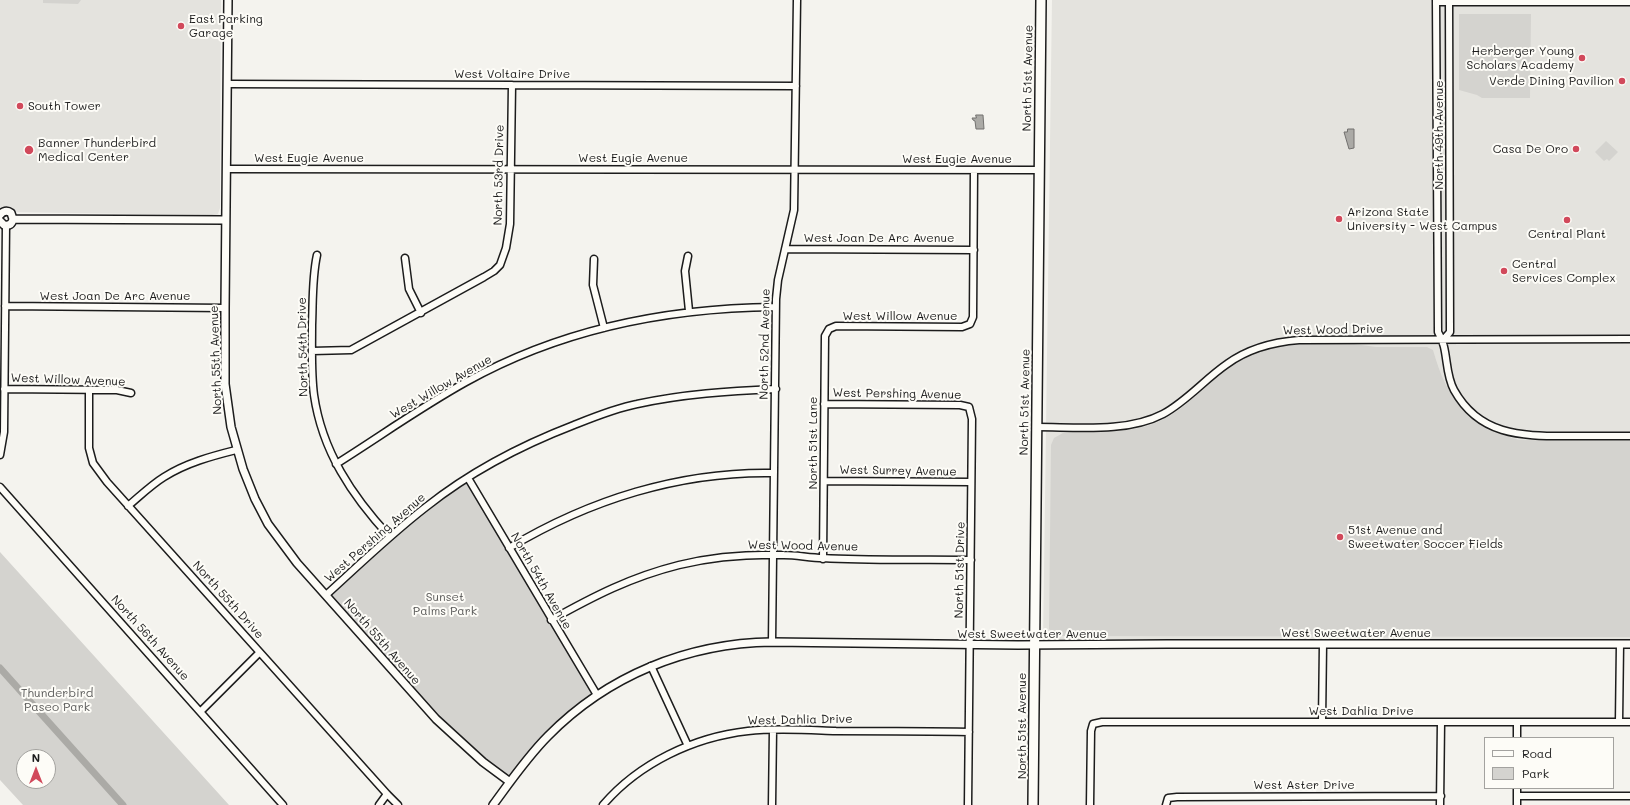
<!DOCTYPE html>
<style>
body{margin:0}
#map{position:relative;width:1630px;height:805px;overflow:hidden;background:#f4f3ee;font-family:Mali,sans-serif}
canvas{display:block}
.legend{position:absolute;left:1484px;top:737px;width:130px;height:52px;box-sizing:border-box;background:#fdfcf7;border:1px solid #a3a29f;margin:0;padding:5px 7px;list-style:none;font-size:12px;color:#1c1c1c}
.legend li{display:flex;align-items:center;gap:8px;height:20px}
.legend b{width:20px;border:1px solid #a3a29f}
.north{position:absolute;left:16px;top:749px;width:40px;height:40px;box-sizing:border-box;background:#fdfcf7;border:1px solid #a3a29f;border-radius:50%;rotate:0deg;font-size:11px;font-weight:700;line-height:16px;text-align:center;color:#1c1c1c}
.north::after{content:'';display:block;margin:auto;width:14px;height:18px;background:#d1495b;clip-path:polygon(50% 0,100% 100%,50% 72%,0 100%)}
</style>
<div id="map">
<canvas width="1630" height="805"></canvas>
<ul class="legend">
<li><b style="height:5px;background:#fdfcf7"></b>Road</li>
<li><b style="height:11px;background:#d4d3cf"></b>Park</li>
</ul>
<div class="north">N</div>
</div>
<script>
const ctx = document.querySelector('canvas').getContext('2d');
ctx.lineJoin = 'round';
function paint(path, color) { ctx.fillStyle = color; ctx.fill(path, 'evenodd'); }
function strokePath(path, color, width, dash) { ctx.strokeStyle = color; ctx.lineWidth = width; ctx.lineCap = dash ? 'butt' : 'round'; ctx.setLineDash(dash || []); ctx.stroke(path); }
function drawText(font, color, halo, rows, align = 'center') {
  ctx.font = font + ' Mali,sans-serif'; ctx.lineWidth = 4; ctx.setLineDash([]); ctx.textBaseline = 'middle'; ctx.strokeStyle = halo; ctx.fillStyle = color; for (const [text, x, y, turn = 0] of rows) {
    ctx.save(); ctx.translate(x, y); ctx.rotate((+turn || 0) * Math.PI / 180); ctx.textAlign = isNaN(turn) ? turn : align; if (halo) ctx.strokeText(text, 0, 0); ctx.fillText(text, 0, 0); ctx.restore();
  }
}
const built = new Path2D(`
 M0,0h221l-1,208 -2,6 -6,1 -212,-3z
 M1052,0h578v642h-587z`);
const green = new Path2D(`
 M43,0h38l-3,4 -35,-1z
 M1459,14h72l-1,84h-48l-5,-3 -18,-5z
 M1606,141l12,11 -9,9 -2,-2 -3,2 -9,-9z
 M1302,343h45l29,4h51l6,3c14,50 35,76 86,90l111,1v196l-574,-1 -7,-7 2,-184 3,-7 9,-5c34,-4 67,3 99,-13 23,-11 39,-31 59,-47 24,-19 51,-27 81,-30z
 M468,478l129,217 -25,18 -62,69 -54,-44 -130,-143 64,-58z
 M0,552l229,253h-206l-23,-25zM24,757h24v24h-24z`);
const water = new Path2D(`
 M976,115h7l1,14h-8l-1,-8 -2,-1 -1,-2h4z
 M1348,129h6v19l-5,1 -5,-17h3z`);
const canal = new Path2D(`
 M0,668l123,137`);
const minor = new Path2D(`
 M1436,0l2,332c11,17 6,40 16,58 25,45 66,46 112,46 21,0 43,0 64,0
 M1436,2h194
 M228,84l568,2
 M227,169l812,1
 M785,249l189,1
 M317,255c-5,23 -4,46 -5,70 0,23 -1,47 2,70 8,56 38,101 76,142
 M688,256l-3,15 4,40
 M405,258l4,31 12,24
 M594,259l-1,26 11,43
 M5,306l220,2
 M1443,340l7,-8 -1,-332
 M312,351l39,-1 133,-73 10,-6 6,-6 6,-17 4,-24 2,-139
 M4,389l113,1 14,3
 M89,390v58l4,15 14,19 280,312 11,11
 M824,404l136,1 9,2 3,12 -4,386
 M1037,427c39,0 90,6 126,-13 24,-13 42,-35 64,-50 22,-16 46,-22 72,-24l331,-1
 M0,455l4,-23 2,-207
 M336,464c43,-27 85,-57 130,-82 95,-53 202,-74 309,-75
 M468,478l129,217
 M824,481l147,1
 M0,487l283,318
 M128,506c12,-10 23,-21 36,-29 22,-14 48,-21 72,-27
 M509,548c80,-48 171,-77 265,-75
 M823,559l2,-223 4,-7 7,-3 126,1 8,-3 3,-7 1,-147
 M326,595c33,-30 65,-61 100,-88 44,-35 96,-62 148,-82 20,-8 42,-17 63,-21 46,-10 92,-13 139,-15
 M551,620c43,-24 80,-43 128,-55 33,-8 70,-11 105,-10 13,0 26,3 39,3 49,3 99,1 148,2
 M772,642l4,-343 2,-19 16,-70 3,-210
 M651,666l37,80
 M201,711l58,-58
 M1322,722l1,-78
 M1517,722v16
 M1619,722l1,-78
 M1517,796h113
 M379,805l8,-11
 M603,805c36,-42 91,-68 145,-74 29,-3 59,-1 88,0 45,0 89,0 133,1
 M772,805l1,-75
 M1090,805l1,-74 2,-7 9,-2h528
 M1166,805l2,-7 9,-1 264,-1
 M1440,805l1,-83
 M1517,805v-17`);
const tertiary = new Path2D(`
 M228,0l-3,308v76l6,43 12,42 12,30 13,25 29,39 139,156 47,43 27,20
 M0,215c3,-4 7,-5 11,-2l2,6c-1,5 -4,7 -9,6l-4,-4
 M13,219l212,1
 M493,805c17,-23 34,-48 55,-69 59,-60 139,-93 224,-94l246,3 149,-1h463`);
const primary = new Path2D(`
 M1033,805l8,-805`);
const markers = [
 [181,26,4,"#d1495b"],
 [1582,58,4,"#d1495b"],
 [1622,81,4,"#d1495b"],
 [20,106,4,"#d1495b"],
 [1576,149,4,"#d1495b"],
 [29,150,5,"#d1495b"],
 [1339,219,4,"#d1495b"],
 [1567,220,4,"#d1495b"],
 [1504,271,4,"#d1495b"],
 [1340,537,4,"#d1495b"]
];
const poiNames = [
 ["East Parking",189,19],
 ["Garage",189,33],
 ["Herberger Young",1574,51,"right"],
 ["Scholars Academy",1574,65,"right"],
 ["Verde Dining Pavilion",1614,81,"right"],
 ["South Tower",28,106],
 ["Banner Thunderbird",38,143],
 ["Medical Center",38,157],
 ["Casa De Oro",1568,149,"right"],
 ["Arizona State",1347,212],
 ["University - West Campus",1347,226],
 ["Central Plant",1567,234,"center"],
 ["Central",1512,264],
 ["Services Complex",1512,278],
 ["51st Avenue and",1348,530],
 ["Sweetwater Soccer Fields",1348,544]
];
const streetNames = [
 ["West Voltaire Drive",512,74],
 ["North 51st Avenue",1028,78,-89],
 ["North 49th Avenue",1439,135,-90],
 ["West Eugie Avenue",309,158],
 ["West Eugie Avenue",633,158],
 ["West Eugie Avenue",957,159],
 ["North 53rd Drive",499,175,-89],
 ["West Joan De Arc Avenue",879,238],
 ["West Joan De Arc Avenue",115,296],
 ["West Willow Avenue",900,316],
 ["West Wood Drive",1333,330,-1],
 ["North 52nd Avenue",765,344,-89],
 ["North 54th Drive",303,347,-91],
 ["North 55th Avenue",216,360,-92],
 ["West Willow Avenue",68,380,2],
 ["West Willow Avenue",441,387,-30],
 ["West Pershing Avenue",897,394,1],
 ["North 51st Avenue",1025,402,-89],
 ["North 51st Lane",813,443,-90],
 ["West Surrey Avenue",898,471,1],
 ["West Pershing Avenue",375,538,-41],
 ["West Wood Avenue",803,546,1],
 ["North 51st Drive",960,570,-89],
 ["North 54th Avenue",541,581,60],
 ["North 55th Drive",228,600,48],
 ["West Sweetwater Avenue",1356,633],
 ["West Sweetwater Avenue",1032,634],
 ["North 56th Avenue",150,638,48],
 ["North 55th Avenue",382,642,49],
 ["West Dahlia Drive",1361,711],
 ["West Dahlia Drive",800,720,-1],
 ["North 51st Avenue",1022,726,-90],
 ["West Aster Drive",1304,785]
];
const parkNames = [
 ["Sunset",445,597],
 ["Palms Park",445,611],
 ["Thunderbird",57,693],
 ["Paseo Park",57,707]
];
paint(built, '#e4e3de');
paint(green, '#d4d3cf');
paint(water, '#abaaa6');
strokePath(water, '#72716f', 1);
strokePath(canal, '#abaaa6', 7);
strokePath(minor, '#1c1c1c', 9);
strokePath(tertiary, '#1c1c1c', 10);
strokePath(primary, '#1c1c1c', 12);
strokePath(minor, '#fdfcf7', 6);
strokePath(tertiary, '#fdfcf7', 7);
strokePath(primary, '#fdfcf7', 9);
for (const [x, y, r, color] of markers) { const dot = new Path2D(); dot.arc(x, y, r, 0, 2 * Math.PI); ctx.fillStyle = color; ctx.fill(dot); strokePath(dot, '#fdfcf7', 1.5); }
drawText('12px', '#1c1c1c', '#fdfcf7', poiNames, 'left');
drawText('12px', '#1c1c1c', '#fdfcf7', streetNames);
drawText('12px', '#5c5c5b', '#fdfcf7', parkNames);
</script>
